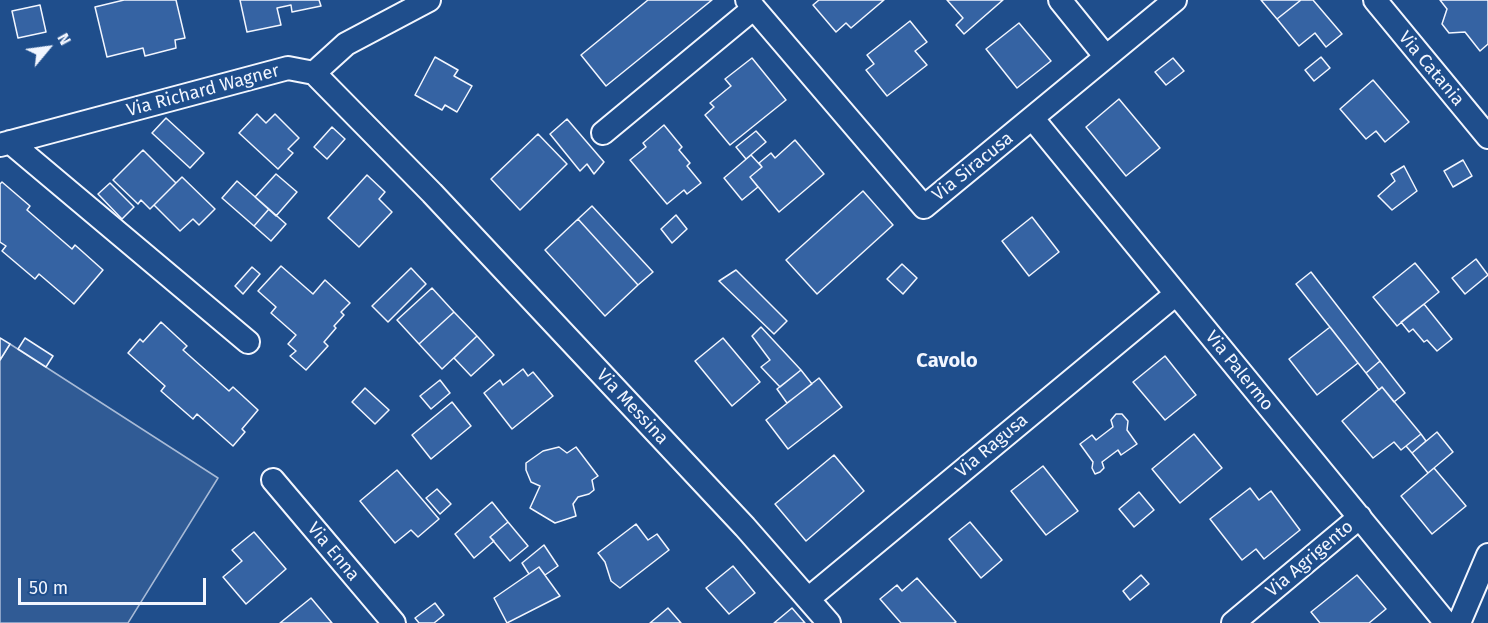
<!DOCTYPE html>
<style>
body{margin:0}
#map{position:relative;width:1488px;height:623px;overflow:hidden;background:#1f4e8c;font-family:"Fira Sans",sans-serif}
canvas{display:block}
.north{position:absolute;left:18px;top:18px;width:60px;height:60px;-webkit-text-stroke:4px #1f4e8c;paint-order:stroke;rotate:61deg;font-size:16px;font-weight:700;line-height:24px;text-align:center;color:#f2f6ff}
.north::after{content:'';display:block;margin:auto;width:21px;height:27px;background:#f2f6ff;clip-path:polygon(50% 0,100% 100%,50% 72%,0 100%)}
.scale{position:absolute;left:18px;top:578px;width:188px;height:27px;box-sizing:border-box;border:3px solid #f2f6ff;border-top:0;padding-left:8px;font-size:18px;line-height:21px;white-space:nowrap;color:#f2f6ff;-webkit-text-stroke:4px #1f4e8c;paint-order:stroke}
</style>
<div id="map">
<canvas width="1488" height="623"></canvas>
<div class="north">N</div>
<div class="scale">50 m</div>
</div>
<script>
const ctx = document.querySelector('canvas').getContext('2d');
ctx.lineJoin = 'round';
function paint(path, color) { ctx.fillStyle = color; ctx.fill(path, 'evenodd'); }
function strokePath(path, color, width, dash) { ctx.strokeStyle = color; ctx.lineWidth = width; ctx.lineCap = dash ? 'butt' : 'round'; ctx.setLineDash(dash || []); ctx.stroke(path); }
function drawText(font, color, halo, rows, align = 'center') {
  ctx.font = font + ' "Fira Sans",sans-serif'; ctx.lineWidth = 4.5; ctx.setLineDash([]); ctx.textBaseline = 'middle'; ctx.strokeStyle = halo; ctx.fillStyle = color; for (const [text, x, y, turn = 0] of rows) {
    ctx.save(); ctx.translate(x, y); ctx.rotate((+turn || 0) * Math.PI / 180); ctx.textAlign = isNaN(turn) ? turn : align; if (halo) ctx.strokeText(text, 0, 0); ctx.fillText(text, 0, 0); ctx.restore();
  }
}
const built = new Path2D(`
 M10,344l208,134 -90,145h-128v-263z`);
const building = new Path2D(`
 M124,0h52l9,38 -10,2 1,8 -31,8 -2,-8 -36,9 -12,-50z
 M240,0h79l2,6 -29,6 -1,-7 -14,3 4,17 -34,7z
 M648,0h64l-106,86 -25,-31z
 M819,0h65l-33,28 -5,-5 -10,9 -23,-27z
 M947,0h56l-39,34 -8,-9 7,-7z
 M1261,0h40l-24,19z
 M1301,0h12l29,34 -16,13 -11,-14 -16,13 -22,-27z
 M1440,0h48v44l-8,7 -15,-19 -16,1 -7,-9 5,-15z
 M40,5l6,27 -28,6 -6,-27z
 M910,21l17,21 -12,9 12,14 -40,31 -21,-26 8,-6 -7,-9z
 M1019,23l32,38 -34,27 -31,-39z
 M435,57l23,13 -4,6 18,10 -15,26 -12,-7 -3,5 -27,-15z
 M1321,57l9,11 -16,13 -9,-11z
 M752,58l34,42 -56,45 -25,-30 9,-8 -4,-4 21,-17 -6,-7z
 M1173,58l11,13 -18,14 -11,-13z
 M1373,80l36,42 -24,20 -9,-11 -10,8 -26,-30z
 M1119,99l41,49 -34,28 -40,-49z
 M257,114l9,9 9,-9 24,24 -11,11 5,4 -15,16 -39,-36z
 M166,118l38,35 -14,15 -38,-35z
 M567,119l37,43 -10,12 -7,-10 -7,7 -30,-37z
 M664,125l18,22 -3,3 11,13 -3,3 14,17 -14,11 -3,-4 -17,14 -37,-44 16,-13 -3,-4z
 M332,127l13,12 -18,20 -13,-12z
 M756,131l10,11 -20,17 -10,-12z
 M538,134l29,30 -47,46 -29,-31z
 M795,140l29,34 -45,38 -29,-35 12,-10 -3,-4 12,-10 4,5z
 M143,150l33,33 -26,26 -9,-9 -3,4 -25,-24z
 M751,155l11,12 -12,10 8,10 -16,13 -18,-22z
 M1463,160l9,16 -19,11 -9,-16z
 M1404,166l13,25 -25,19 -14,-14 17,-15 -4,-7z
 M276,174l21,18 -21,24 -21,-19z
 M367,175l18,17 -6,7 13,13 -33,35 -31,-29z
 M182,177l33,32 -16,16 -6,-6 -13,12 -26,-26z
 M237,181l32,28 -15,17 -32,-28z
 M2,182l28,24 -3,4 45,39 3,-4 28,25 -29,34 -35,-30 -4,5 -33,-28 4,-5 -6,-4v-58z
 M110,183l24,24 -12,12 -24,-25z
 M863,191l30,34 -76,69 -31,-34z
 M592,206l61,66 -15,13 -60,-66z
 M269,209l17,15 -15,17 -17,-15z
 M676,215l11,14 -15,14 -11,-14z
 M1032,217l27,35 -30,24 -27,-35z
 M578,219l60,66 -33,31 -60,-66z
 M1476,259l12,16 -23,19 -13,-16z
 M1415,263l24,29 -42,34 -24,-29z
 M902,264l15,14 -14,16 -16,-15z
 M281,266l32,28 12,-14 25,23 -9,9 3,3 -10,11 2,2 -12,14 4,4 -22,24 -16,-14 6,-5 -8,-7 8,-9 -25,-22 5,-6 -18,-16z
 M252,267l8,7 -17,20 -8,-8z
 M411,268l15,16 -38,38 -16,-16z
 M736,270l51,51 -13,13 -55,-53z
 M1311,272l69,89 -14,12 -70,-89z
 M432,288l22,24 -35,32 -22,-24z
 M1424,304l28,35 -15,12 -10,-11 -3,2 -11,-13 -4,3 -8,-10z
 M454,312l23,24 -35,33 -23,-25z
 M161,322l26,24 -4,4 46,41 4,-4 25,23 -16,19 3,3 -12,14 -36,-32 -4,5 -32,-28 4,-5 -37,-33 12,-14 3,3z
 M761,327l40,43 -21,17 -19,-20 9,-7 -18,-24z
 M1330,327l28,36 -41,32 -28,-36z
 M477,336l17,19 -23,21 -17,-18z
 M0,338l10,6 -10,16z
 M25,338l28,18 -7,11 -28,-18z
 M723,338l37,44 -28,24 -37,-45z
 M1165,356l31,39 -31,25 -32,-38z
 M1380,361l25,32 -11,9 -12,-15 -3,3 -13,-17z
 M523,369l5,7 5,-4 20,24 -41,33 -28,-36 16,-13 3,5z
 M801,370l11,14 -25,19 -10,-14z
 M819,378l23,29 -54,42 -22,-29z
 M440,380l10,13 -19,16 -11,-13z
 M1382,387l39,47 -20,16 -7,-8 -21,16 -31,-37z
 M365,388l24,22 -14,14 -23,-22z
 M452,402l19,24 -40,33 -19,-24z
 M1116,414h6l6,7 -1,9 10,14 -16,11 -3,-5 -16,12 2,6 -4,4 -5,2 -3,-6 1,-6 -13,-18 12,-9 4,5 17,-13 -2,-7z
 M1437,432l16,20 -25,21 -16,-20z
 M1194,434l28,34 -42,35 -28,-34z
 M1421,434l5,7 -14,12 -6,-7z
 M559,447l8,6 9,-6 22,29 -6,4 2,10 -5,4 -11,3 -5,7 3,12 -21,7 -25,-15 10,-22 -9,-4 -5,-12v-7l17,-12z
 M834,455l30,36 -58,50 -31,-37z
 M1043,466l35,45 -32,24 -35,-44z
 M1434,468l32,38 -34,28 -31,-38z
 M397,470l42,49 -21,18 -7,-7 -16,13 -35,-42z
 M1250,488l9,12 12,-9 29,39 -36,29 -8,-10 -14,11 -32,-41z
 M437,489l14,15 -11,10 -14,-16z
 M1139,492l15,18 -20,17 -15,-18z
 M492,502l16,20 -18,15 4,4 -20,17 -19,-24z
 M508,522l20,24 -18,15 -20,-24z
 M970,522l32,38 -21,18 -32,-39z
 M636,524l12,16 9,-6 12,16 -49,38 -9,-7 -6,-19 -7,-9z
 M254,532l32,37 -40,35 -23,-27 19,-16 -10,-11z
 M544,545l14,21 -13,9 -6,-8 -10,7 -7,-11z
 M733,566l22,27 -26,21 -23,-26z
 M539,567l21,29 -53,27 -13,-25z
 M1141,575l8,9 -19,16 -7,-9z
 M1357,575l29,34 -17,14h-49l-9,-11z
 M917,578l39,44 -2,1h-53l-21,-24 17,-14 5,6z
 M311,598l21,25h-52z
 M435,603l9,12 -10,8h-15l-4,-5z
 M668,608l13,15h-31z
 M792,608l13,15h-31z`);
const minor = new Path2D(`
 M747,0l177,207 251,-207
 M1060,0l46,57
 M1375,0l113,137
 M314,73l32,-29 83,-44
 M1033,119l413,504
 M603,133l151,-125
 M10,142l238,200
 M0,145l288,-77 26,5 118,120 313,334 84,96
 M273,480l121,143
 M808,599l368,-305
 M1233,623l127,-106
 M1459,623l29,-68`);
const streetNames = [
 ["Via Catania",1431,69,50],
 ["Via Richard Wagner",203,91,-15],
 ["Via Siracusa",973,167,-39],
 ["Via Palermo",1239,371,51],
 ["Via Messina",632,407,47],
 ["Via Ragusa",992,446,-40],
 ["Via Enna",333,552,50],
 ["Via Agrigento",1310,559,-40]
];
const neighbourhoodNames = [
 ["Cavolo",947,361]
];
paint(built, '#305b95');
strokePath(built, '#a8bbd7', 1.5);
paint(building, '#3563a3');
strokePath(building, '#f2f6ff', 1.5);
strokePath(minor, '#f2f6ff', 26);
strokePath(minor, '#1f4e8c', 22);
drawText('18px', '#f2f6ff', '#1f4e8c', streetNames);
drawText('bold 20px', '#f2f6ff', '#1f4e8c', neighbourhoodNames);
</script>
